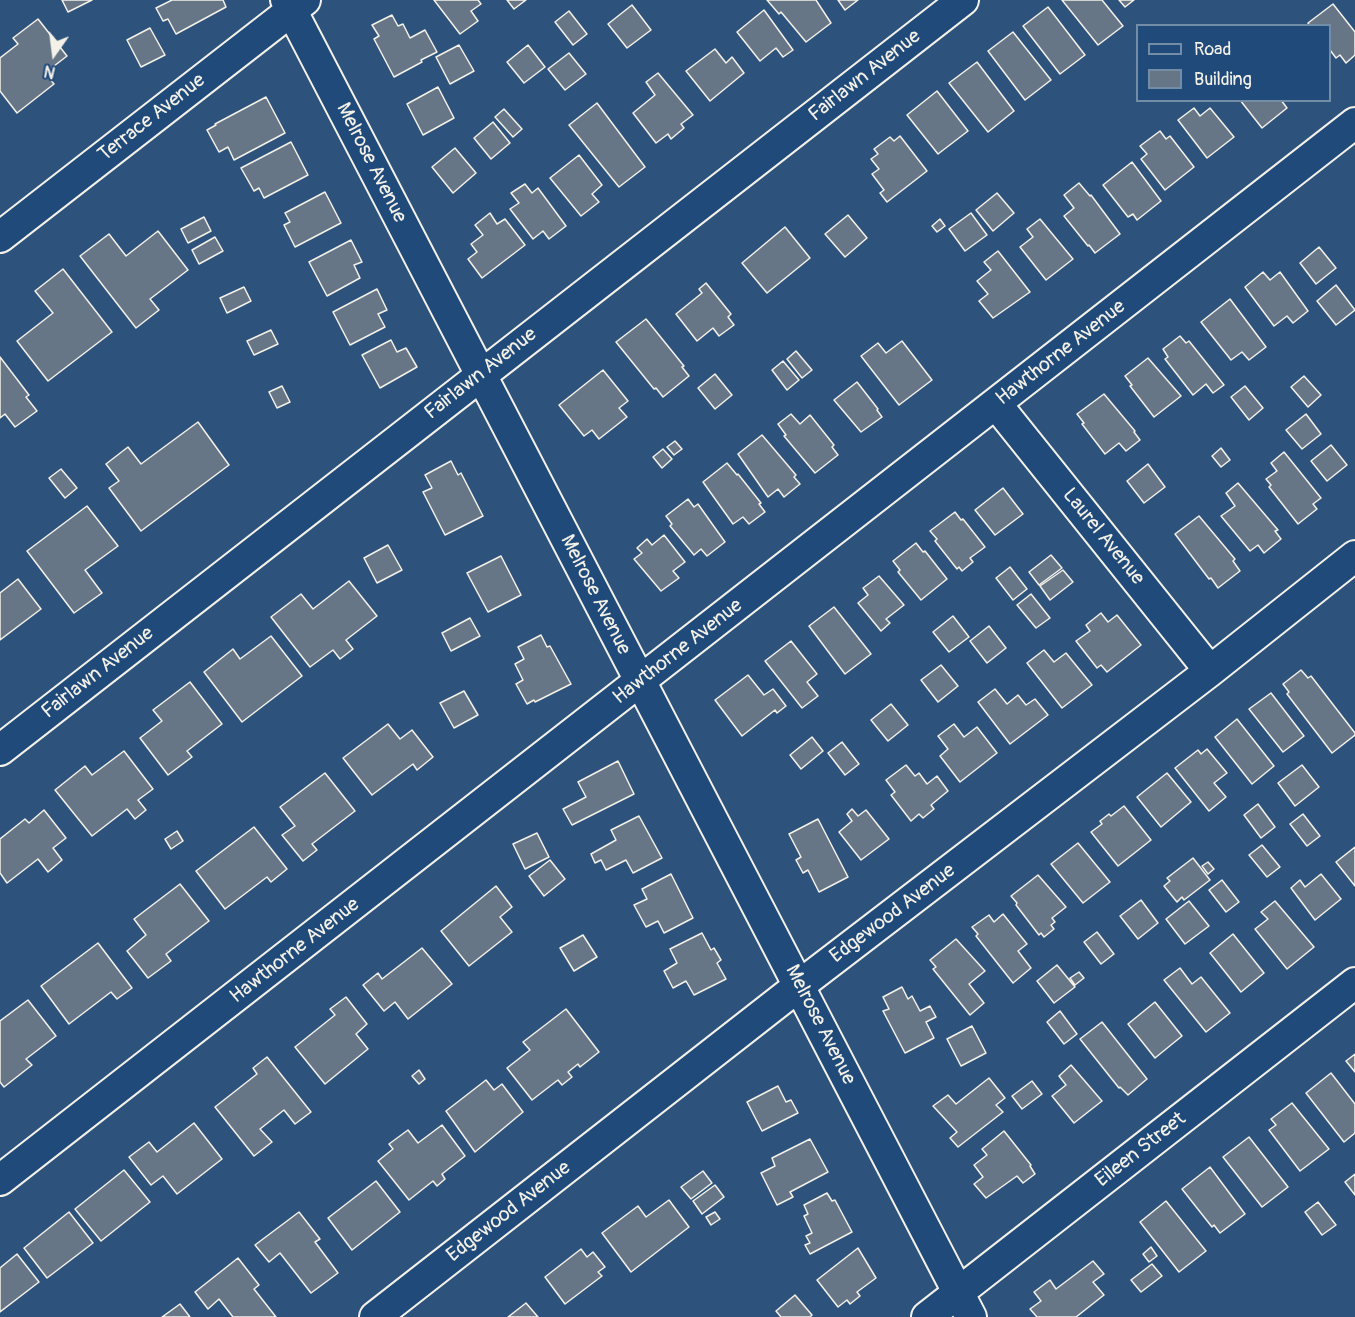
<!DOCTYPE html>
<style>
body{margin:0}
#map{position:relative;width:1355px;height:1317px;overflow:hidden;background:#2d537d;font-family:Pangolin,sans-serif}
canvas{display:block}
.legend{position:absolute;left:1136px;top:24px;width:195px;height:78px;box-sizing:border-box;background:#1f4a7a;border:2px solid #748da6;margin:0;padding:8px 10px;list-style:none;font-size:18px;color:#f4f1e8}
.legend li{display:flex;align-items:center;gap:12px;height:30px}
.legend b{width:30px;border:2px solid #748da6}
.north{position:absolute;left:24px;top:24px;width:60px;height:60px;-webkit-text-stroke:4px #1f4a7a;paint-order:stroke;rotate:194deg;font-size:16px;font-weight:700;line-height:24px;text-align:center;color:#f4f1e8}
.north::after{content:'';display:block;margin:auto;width:21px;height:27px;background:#f4f1e8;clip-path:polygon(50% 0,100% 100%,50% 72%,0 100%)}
</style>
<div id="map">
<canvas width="1355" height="1317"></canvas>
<ul class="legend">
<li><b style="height:8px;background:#1f4a7a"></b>Road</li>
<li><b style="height:16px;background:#677687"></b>Building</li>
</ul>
<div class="north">N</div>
</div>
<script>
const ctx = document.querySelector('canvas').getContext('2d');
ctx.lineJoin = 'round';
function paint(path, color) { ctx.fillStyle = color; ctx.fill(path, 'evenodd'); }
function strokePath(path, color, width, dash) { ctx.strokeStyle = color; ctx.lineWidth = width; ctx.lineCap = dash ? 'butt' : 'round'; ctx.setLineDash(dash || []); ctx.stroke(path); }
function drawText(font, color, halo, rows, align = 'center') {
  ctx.font = font + ' Pangolin,sans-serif'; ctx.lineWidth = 5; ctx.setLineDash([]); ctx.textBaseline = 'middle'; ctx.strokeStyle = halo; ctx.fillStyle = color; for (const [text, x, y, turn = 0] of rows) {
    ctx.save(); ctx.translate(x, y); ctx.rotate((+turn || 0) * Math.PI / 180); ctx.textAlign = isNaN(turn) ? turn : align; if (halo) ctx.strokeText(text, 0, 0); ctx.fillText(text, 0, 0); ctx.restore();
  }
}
const building = new Path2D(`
 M62,0h30l-24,12z
 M172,0h51l3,7 -50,27 -8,-15 -5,2 -7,-13z
 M434,0h44l3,4 -10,7 7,10 -18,13z
 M507,0h19l-12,9z
 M767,0h49l15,23 -25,19 -25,-30 -2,2z
 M838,0h20l-13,10z
 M1062,0h40l21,26 -25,19z
 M1119,0h15l-9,7z
 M1333,4l22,28v23l-9,8 -6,-8 -4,3 -6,-8v-24h-20l-2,-3z
 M632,5l19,25 -24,18 -19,-24z
 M1048,7l37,48 -25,19 -37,-48z
 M764,10l29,40 -10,7 -7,-9 -16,13 -23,-29z
 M569,11l18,23 -14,11 -18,-23z
 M392,15l6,11 5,-2 7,14 15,-8 12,22 -16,8 1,2 -28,15 -20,-38 5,-3 -7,-11z
 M38,19l29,37 -22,17 9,11 -37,29 -17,-22v-33l18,-14 -5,-6z
 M150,28l15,27 -24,12 -14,-27z
 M1013,32l38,48 -26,20 -37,-49z
 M459,45l15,26 -24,13 -14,-27z
 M528,45l17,22 -21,16 -17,-21z
 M715,49l11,14 6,-6 12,16 -34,28 -24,-30z
 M569,53l17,21 -21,16 -17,-21z
 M977,62l37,49 -26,21 -39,-49z
 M658,73l35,42 -12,9 3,4 -13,11 -3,-5 -12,9 -23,-30 22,-18 -9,-13z
 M438,87l16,31 -31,17 -16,-31z
 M937,91l31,40 -30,23 -31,-39z
 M266,97l19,36 -51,27 -6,-13 -9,5 -12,-22 9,-5 -1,-1z
 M1240,100h41l6,8 -25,20z
 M597,103l48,64 -26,20 -50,-62z
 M1194,108l6,8 10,-8 24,29 -27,21 -29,-38z
 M504,109l18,20 -9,8 -18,-20z
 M493,122l17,21 -19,16 -17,-21z
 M1160,131l6,8 4,-3 24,31 -29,23 -24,-31 6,-5 -7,-8z
 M900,136l27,35 -40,31 -7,-9 4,-3 -12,-16 7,-5 -8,-10 7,-5 -4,-5 16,-12 4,4z
 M291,142l17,33 -44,23 -5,-10 -5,3 -13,-23z
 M455,148l21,25 -23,20 -21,-26z
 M579,155l23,30 -10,9 7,8 -18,14 -31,-38z
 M1132,162l29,39 -24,19 -4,-6 -5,3 -25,-32z
 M1079,183l11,13 1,-1 29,39 -25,19 -6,-8 -1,1 -24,-30 10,-8 -10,-13z
 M525,184l7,9 6,-5 28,38 -17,13 -6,-8 -10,8 -23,-30 9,-6 -8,-10z
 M325,192l16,31 -46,24 -11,-22 6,-3 -5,-9z
 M997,193l17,20 -21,18 -17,-21z
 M490,213l7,11 8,-5 20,26 -43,33 -14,-19 9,-7 -6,-8 12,-9 -8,-10z
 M971,213l16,22 -22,16 -16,-22z
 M848,215l19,23 -22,19 -20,-23z
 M204,217l7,14 -23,12 -7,-14z
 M940,219l5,7 -8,6 -5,-6z
 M1040,219l33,40 -27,21 -26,-33 13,-10 -6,-8z
 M785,227l25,31 -43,35 -25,-30z
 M158,231l30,39 -38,29 9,11 -23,18 -56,-72 29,-22 17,22z
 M215,237l8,14 -24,13 -7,-14z
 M351,240l11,22 -8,3 6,13 -33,18 -18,-34z
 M1319,247l17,21 -20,16 -16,-21z
 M998,251l32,41 -37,26 -14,-17 9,-7 -11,-13 14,-11 -7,-8z
 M63,269l49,63 -64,49 -31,-40 36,-28 -18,-22z
 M1263,272l7,8 10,-8 28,39 -15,12 -6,-7 -13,10 -29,-39z
 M706,283l25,31 -3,3 6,8 -15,11 -6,-8 -16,13 -21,-27 26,-21 -3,-4z
 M1336,285l19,25 -19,15 -19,-24z
 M244,287l7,14 -24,12 -7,-15z
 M377,289l10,21 -9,4 7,13 -35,18 -17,-33z
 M1230,299l36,48 -17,13 -7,-8 -11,8 -30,-38z
 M646,319l38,47 -2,1 7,9 -26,21 -7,-9 -2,1 -38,-47z
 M271,330l7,14 -24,11 -7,-14z
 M1180,336l6,7 3,-2 35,44 -11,8 -7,-9 -13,11 -28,-36 3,-2 -5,-8z
 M391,340l6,12 9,-4 11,19 -37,21 -18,-33z
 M902,341l30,39 -33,25 -38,-49 17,-13 8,10z
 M796,351l16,19 -10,8 -15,-19z
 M0,357l29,38 -3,2 11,14 -22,16 -10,-13 -5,4z
 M1148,358l33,38 -27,21 -24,-31 2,-1 -7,-9z
 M783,361l16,19 -12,10 -15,-20z
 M603,370l25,31 -9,7 8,9 -28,22 -7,-9 -8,6 -25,-31z
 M715,374l17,21 -17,14 -17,-21z
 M1304,376l17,19 -13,12 -17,-20z
 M857,382l21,27 -1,1 5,7 -21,15 -27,-32z
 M282,386l8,16 -13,6 -8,-16z
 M1245,386l18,22 -14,12 -18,-23z
 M1104,394l31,37 -1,1 6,8 -14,11 -7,-8 -14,11 -23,-30 2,-1 -7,-9z
 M791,414l9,10 10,-9 24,30 -2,2 6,8 -23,18 -31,-37 2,-1 -8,-11z
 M1306,414l15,20 -19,15 -16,-19z
 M198,422l31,43 -88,66 -32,-43 10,-7 -13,-17 22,-17 13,17z
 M762,435l34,40 -2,2 6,7 -16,13 -6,-8 -10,8 -30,-43z
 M675,441l7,8 -8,6 -7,-8z
 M1331,445l16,20 -20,16 -16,-20z
 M1221,448l9,12 -9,7 -9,-11z
 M663,449l9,10 -10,9 -9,-11z
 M1284,452l37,46 -8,6 4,5 -19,15 -29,-37 2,-2 -5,-6 11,-8 -6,-8z
 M451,461l7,14 3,-2 22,43 -38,19 -22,-43 9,-4 -7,-13z
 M727,463l10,12 1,-1 23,29 -2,1 6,8 -16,12 -6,-7 -10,7 -30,-42z
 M1148,464l17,23 -21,16 -17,-22z
 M61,469l16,19 -12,10 -16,-20z
 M1238,483l40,47 -3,1 6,8 -17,14 -6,-8 -8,6 -29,-35 14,-10 -9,-13z
 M1003,488l20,26 -28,21 -20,-25z
 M688,499l6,8 4,-3 27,38 -18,14 -6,-7 -7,6 -24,-29 2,-2 -6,-8z
 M87,506l31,40 -33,24 17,23 -28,20 -47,-62z
 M955,512l6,8 2,-1 22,28 -15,11 3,4 -11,9 -3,-4 -2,2 -22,-28 2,-2 -7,-8z
 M1199,516l36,43 -2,2 7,10 -22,17 -7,-10 -2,1 -34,-45z
 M664,535l21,27 -12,9 6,7 -18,13 -27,-32 8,-6 -5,-5 10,-9 5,6z
 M916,543l7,9 2,-1 22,28 -26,21 -23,-28 2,-2 -7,-9z
 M388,545l14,25 -25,13 -13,-25z
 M1051,555l11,13 -23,17 -10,-13z
 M501,556l20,39 -33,17 -21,-39z
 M1010,567l17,22 -14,11 -17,-22z
 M1063,570l10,12 -23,18 -10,-14z
 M879,576l25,29 -18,14 4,4 -9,8 -23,-28 10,-8 -5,-7z
 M18,579l23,30 -41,31v-47z
 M349,581l28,35 -31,24 7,9 -13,10 -7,-9 -23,17 -39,-50 30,-23 12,15z
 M1031,594l19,24 -14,10 -19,-23z
 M834,607l37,47 -26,20 -36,-48z
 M1101,613l7,9 9,-7 24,30 -34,27 -6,-7 -4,3 -21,-27 14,-10 -4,-6z
 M953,616l16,21 -20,15 -16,-20z
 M470,618l10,18 -29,15 -9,-18z
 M989,626l17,22 -19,15 -17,-22z
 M541,635l6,12 3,-1 21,38 -36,18 -1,-2 -7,4 -11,-20 7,-4 -8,-16 9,-5 -6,-12z
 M271,636l31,40 -60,46 -38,-50 29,-23 7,10z
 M791,641l26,33 -10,8 11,14 -16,12 -37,-47z
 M1044,650l10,12 12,-9 26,32 -30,23 -35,-45z
 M941,665l17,21 -20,16 -17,-22z
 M1301,670l7,8 3,-2 44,57v2l-23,18 -45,-59 2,-2 -6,-8z
 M748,675l16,20 9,-6 13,17 -9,7 -2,-3 -33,26 -27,-36z
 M190,682l32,42 -35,27 5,6 -24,18 -28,-37 22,-17 -9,-11z
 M995,689l12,15 11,-9 8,10 9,-6 13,16 -38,29 -32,-42z
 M464,691l14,24 -24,13 -14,-25z
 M1271,693l33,43 -21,16 -34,-43z
 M891,704l17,21 -20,16 -17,-21z
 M1237,719l37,47 -22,18 -37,-47z
 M388,724l12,15 12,-9 21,27 -16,13 -4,-6 -41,31 -29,-37z
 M954,724l10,13 13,-10 20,26 -37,29 -20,-26 8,-7 -10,-13z
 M812,737l11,14 -22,18 -11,-14z
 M842,742l17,22 -14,11 -17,-22z
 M1207,749l20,24 -13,10 12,14 -17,14 -34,-43 23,-18 3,4z
 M124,751l29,38 -15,11 8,10 -11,9 -8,-10 -35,27 -37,-46 30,-24 7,9z
 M618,761l16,33 -62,31 -9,-16 23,-12 -8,-15z
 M906,765l9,11 4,-3 8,11 10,-8 11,15 -17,14 3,4 -11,9 -4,-4 -8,7 -20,-26 4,-3 -9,-12z
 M1302,765l17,22 -24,19 -17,-23z
 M325,773l30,38 -43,33 5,6 -14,11 -21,-26 13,-9 -15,-19z
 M1167,773l24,29 -30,25 -24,-30z
 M1258,804l17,23 -14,11 -17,-23z
 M1124,806l27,34 -33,26 -27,-34 11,-8 -2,-3 9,-7 2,2z
 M852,809l6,7 8,-6 23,29 -28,21 -22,-28 13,-11 -5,-7z
 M44,810l22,28 -13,10 9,12 -14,12 -10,-13 -31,24 -7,-10v-34l25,-20 4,4z
 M1303,814l17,22 -13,10 -17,-22z
 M639,816l23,42 -29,15 -7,-13 -20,10 -5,-10 -6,3 -4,-9 25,-14 -5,-10z
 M818,819l30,58 -29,15 -11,-22 -5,3 -7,-13 5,-3 -12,-23z
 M254,827l33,42 -16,13 -4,-5 -42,32 -29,-38z
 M177,831l6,10 -12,8 -6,-10z
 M537,833l12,24 -24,12 -12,-25z
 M1078,843l32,39 -27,21 -32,-39z
 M1262,845l18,22 -13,10 -18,-22z
 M1355,847v39l-19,-24z
 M1193,858l17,22 -26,20 -2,-3 -5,5 -13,-16 6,-5 -3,-3z
 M550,860l15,19 -21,17 -15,-20z
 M1208,862l6,7 -6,5 -6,-8z
 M671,874l22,44 -29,15 -6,-12 -12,6 -12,-22 13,-6 -5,-10z
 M1321,874l20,25 -26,21 -24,-32 9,-8 5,7z
 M1038,875l28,32 -14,11 3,4 -4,3 3,4 -10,8 -3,-4 -2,2 -23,-30 1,-2 -6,-7z
 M1222,880l17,22 -13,10 -17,-22z
 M180,884l29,37 -43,33 5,7 -23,17 -21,-27 19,-16 -12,-16z
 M496,886l16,21 -12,10 12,15 -43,34 -28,-35z
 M1141,900l17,23 -20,16 -18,-23z
 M1189,901l20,25 -24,18 -19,-25z
 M1275,901l39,46 -27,22 -32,-40 13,-10 -7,-7z
 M1003,914l24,30 -9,7 13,17 -18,15 -37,-47 2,-2 -6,-7 17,-12 5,7z
 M1097,932l17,22 -13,10 -17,-22z
 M702,933l9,17 3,-2 7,12 -4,3 9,16 -32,16 -8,-14 -13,7 -9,-17 13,-8 -7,-14z
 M1233,934l31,39 -23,19 -31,-39z
 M583,935l14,22 -23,14 -14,-23z
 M956,939l29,32 -16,13 15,19 -14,12 -37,-46 3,-2 -6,-7z
 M98,943l34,45 -15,11 -6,-7 -42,32 -28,-38z
 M422,948l30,36 -44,35 -13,-17 -11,9 -21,-26 15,-12 4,6z
 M1057,965l18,22 -21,16 -17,-22z
 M1180,968l12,16 9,-7 29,36 -24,19 -42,-52z
 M1079,972l5,6 -9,7 -5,-7z
 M902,987l6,12 4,-3 8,15 10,-5 6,11 -10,5 8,16 -29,15 -22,-42 6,-2 -6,-12z
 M346,997l21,27 -11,10 12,15 -43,35 -30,-37 40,-32 -5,-6z
 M28,1000l28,36 -30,23 6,6 -28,22 -4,-5v-61z
 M1155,1002l27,34 -27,22 -27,-34z
 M566,1009l33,43 -19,15 -2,-3 -10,8 4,5 -10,8 -4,-5 -26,20 -25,-32 23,-18 -7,-8z
 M1060,1011l17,23 -13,10 -17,-22z
 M1102,1022l45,57 -19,16 -8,-8 -1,1 -39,-49z
 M972,1026l14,27 -25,13 -14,-27z
 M1355,1054v18l-9,-11z
 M267,1057l44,55 -16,12 -11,-14 -24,19 12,13 -18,14 -39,-49 42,-33 -4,-6z
 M1071,1065l31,36 -28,22 -22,-27 14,-11 -7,-9z
 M419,1070l6,9 -6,5 -7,-8z
 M1331,1073l24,31v29l-11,9 -38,-49z
 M989,1078l16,20 -9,7 7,7 -45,35 -8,-9 7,-6 -24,-26 15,-11 8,9z
 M486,1080l8,10 8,-6 21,28 -48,40 -29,-41z
 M1032,1081l10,13 -20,15 -10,-13z
 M778,1086l8,16 5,-2 7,13 -36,18 -15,-29z
 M1292,1103l37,46 -29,22 -31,-41 7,-5 -5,-6z
 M194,1123l28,36 -45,35 -14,-18 -12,9 -22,-28 20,-15 8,10z
 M442,1125l23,31 -23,18 3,5 -8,7 -4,-5 -24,19 -31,-39 15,-12 -4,-5 19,-14 10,13z
 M1004,1131l27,34 -1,1 5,8 -12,9 -6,-7 -31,22 -12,-14 9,-7 -9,-12 13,-10 -5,-6z
 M1249,1137l39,50 -26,20 -39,-50z
 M810,1139l18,33 -38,20 3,5 -16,8 -16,-32 14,-7 -3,-8z
 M1210,1167l35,47 -25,19 -6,-8 -2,2 -30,-38z
 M124,1170l26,32 -49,39 -26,-32z
 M703,1171l9,12 -21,16 -10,-12z
 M1355,1174v21l-10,-13z
 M376,1181l24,31 -48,38 -24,-32z
 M715,1185l9,12 -22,17 -9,-13z
 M827,1193l5,8 3,-1 17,32 -42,22 -5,-9 5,-2 -4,-7 6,-3 -8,-17 4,-2 -4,-9z
 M669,1200l20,27 -58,45 -29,-39 36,-27 8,11z
 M1166,1201l40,50 -27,21 -39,-50z
 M1318,1202l18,23 -14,10 -17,-23z
 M69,1212l24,31 -46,35 -23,-30z
 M299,1212l21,27 -5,3 23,31 -27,20 -31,-40 -11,9 -14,-17z
 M715,1212l5,7 -9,6 -5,-8z
 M1151,1247l6,9 -8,6 -6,-8z
 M858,1248l18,30 -19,14 3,4 -10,8 -3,-4 -9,7 -21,-27z
 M581,1249l6,8 6,-5 12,15 -7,5 4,4 -37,28 -20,-27z
 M17,1254l22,28 -39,30v-44z
 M238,1258l21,27 -5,4 22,28h-43l-14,-18 -11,10 -13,-17z
 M1093,1261l11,13 -11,8 11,13 -28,22h-39l-7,-8 11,-8 -7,-9 16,-12 6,9z
 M1152,1264l10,12 -21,16 -10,-12z
 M795,1295l17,20 -2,2h-29l-5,-6z
 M526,1303l12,14h-30z
 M180,1304l10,13h-28z`);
const minor = new Path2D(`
 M286,0l685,1317
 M0,237l305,-237
 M996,404l214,267
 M0,750l963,-750
 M0,1180l1355,-1057
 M375,1317l425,-332 410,-314 145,-115
 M927,1317l428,-334`);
const streetNames = [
 ["Fairlawn Avenue",865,76,-38],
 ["Terrace Avenue",152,118,-38],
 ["Melrose Avenue",371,163,63],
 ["Hawthorne Avenue",1061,353,-38],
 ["Fairlawn Avenue",481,374,-38],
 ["Laurel Avenue",1103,537,51],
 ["Melrose Avenue",595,595,63],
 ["Hawthorne Avenue",678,652,-38],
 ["Fairlawn Avenue",98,673,-38],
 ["Edgewood Avenue",893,914,-37],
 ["Hawthorne Avenue",295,951,-38],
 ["Melrose Avenue",820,1025,63],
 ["Eileen Street",1141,1150,-38],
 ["Edgewood Avenue",509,1212,-38]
];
paint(building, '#677687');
strokePath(building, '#f4f1e8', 1.5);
strokePath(minor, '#f4f1e8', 34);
strokePath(minor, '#1f4a7a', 30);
drawText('20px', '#f4f1e8', '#1f4a7a', streetNames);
</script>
